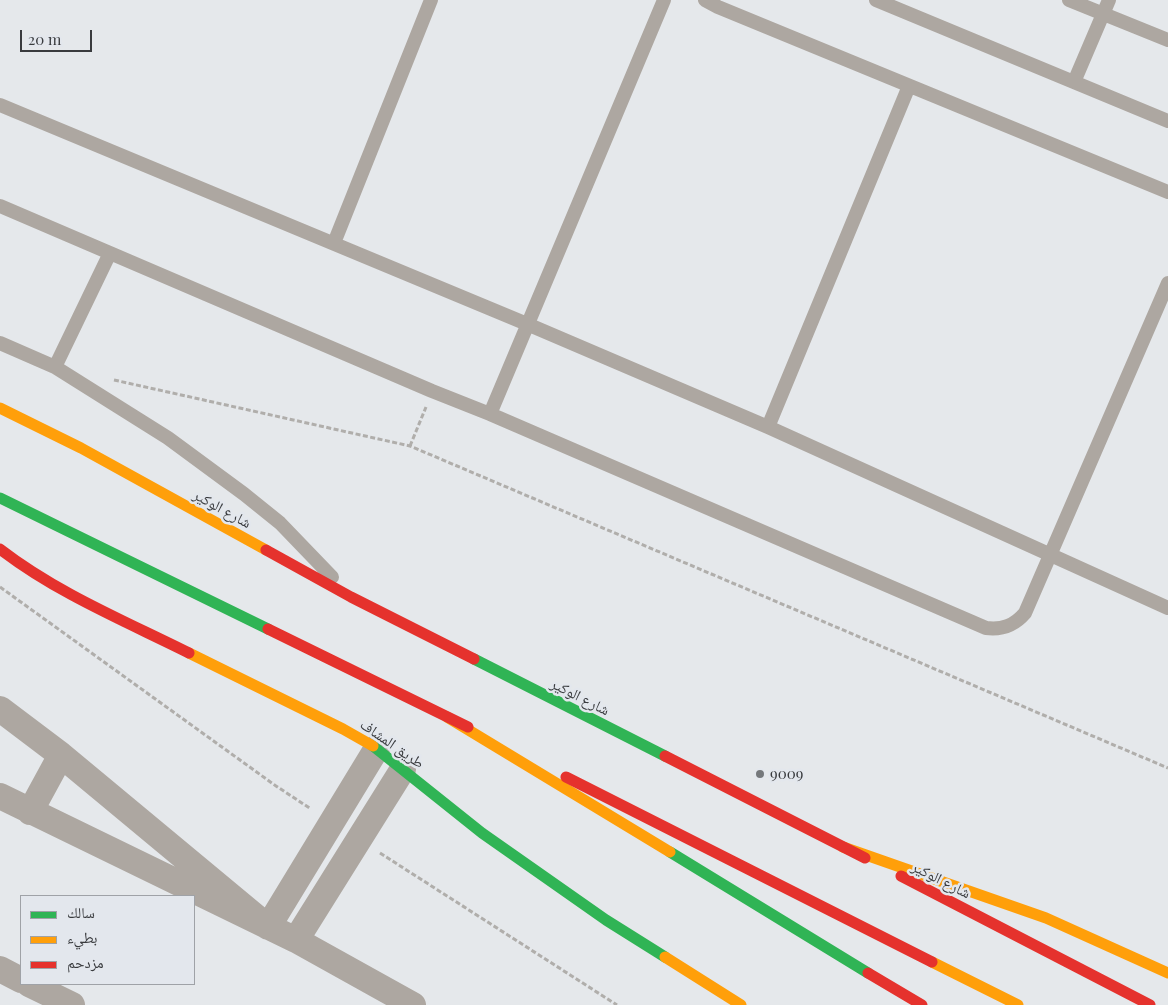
<!DOCTYPE html>
<meta charset="utf-8">
<style>
body{margin:0}
#map{position:relative;width:1168px;height:1005px;overflow:hidden;background:#e5e8eb;font-family:"Playfair Display","Noto Naskh Arabic",serif}
canvas{display:block}
.legend{position:absolute;left:20px;top:895px;width:175px;height:90px;box-sizing:border-box;background:#e3e7ed;border:1px solid #9fa2a7;margin:0;padding:6px 9px;list-style:none;font-size:15px;color:#393b3e}
.legend li{display:flex;align-items:center;gap:10px;height:25px}
.legend b{width:25px;border:1px solid #9fa2a7}
.scale{position:absolute;left:20px;top:30px;width:72px;height:22px;box-sizing:border-box;border:2px solid #393b3e;border-top:0;padding-left:6px;font-size:15px;line-height:18px;white-space:nowrap;color:#393b3e;-webkit-text-stroke:4px #e3e7ed;paint-order:stroke}
</style>
<div id="map">
<canvas width="1168" height="1005"></canvas>
<ul class="legend">
<li><b style="height:6px;background:#30b455"></b>سالك</li>
<li><b style="height:6px;background:#ff9f0a"></b>بطيء</li>
<li><b style="height:6px;background:#e5322d"></b>مزدحم</li>
</ul>
<div class="scale">20 m</div>
</div>
<script>
const ctx = document.querySelector('canvas').getContext('2d');
ctx.lineJoin = 'round';
function strokePath(path, color, width, dash) { ctx.strokeStyle = color; ctx.lineWidth = width; ctx.lineCap = dash ? 'butt' : 'round'; ctx.setLineDash(dash || []); ctx.stroke(path); }
function drawText(font, color, halo, rows, align = 'center') {
  ctx.font = font + ' "Playfair Display","Noto Naskh Arabic",serif'; ctx.lineWidth = 5; ctx.setLineDash([]); ctx.textBaseline = 'middle'; ctx.strokeStyle = halo; ctx.fillStyle = color; for (const [text, x, y, turn = 0] of rows) {
    ctx.save(); ctx.translate(x, y); ctx.rotate((+turn || 0) * Math.PI / 180); ctx.textAlign = isNaN(turn) ? turn : align; if (halo) ctx.strokeText(text, 0, 0); ctx.fillText(text, 0, 0); ctx.restore();
  }
}
const path = new Path2D(`
 M114,380l296,66 758,322
 M410,446l16,-39
 M0,587l276,199 35,23
 M380,853l237,152`);
const lane = new Path2D(`
 M705,0l13,7 450,185
 M876,0l292,121
 M1069,0l99,40
 M1074,82l35,-82
 M0,105l527,219 241,103 400,181
 M0,206l432,185 58,23 496,214c16,2 28,-2 39,-15l143,-330
 M334,243l97,-243
 M0,343l55,24 113,71 76,56 36,29 52,54
 M55,367l55,-114
 M490,414l174,-414
 M768,427l141,-341`);
const street = new Path2D(`
 M0,709l61,46 207,172 109,-179
 M0,796l296,144 117,65
 M30,812l31,-57
 M296,940l107,-171
 M0,969l21,11
 M29,984l43,21`);
const fast = new Path2D(`
 M0,498l268,131
 M474,659l191,97
 M373,746l109,87 124,87 59,37
 M670,852l198,121`);
const slow = new Path2D(`
 M0,408l81,40 185,102
 M189,653l154,76 30,17
 M447,717l223,135
 M843,847l203,71 122,55
 M665,957l76,48
 M932,962l86,43`);
const jam = new Path2D(`
 M0,549c57,44 125,72 189,104
 M266,550l85,47 123,62
 M268,629l200,98
 M665,756l200,102
 M566,777l366,185
 M901,876l249,129
 M868,973l54,32`);
const markers = [
 [760,774,5,"#75787b"]
];
const streetNames = [
 ["شارع الوكير",222,509,29],
 ["شارع الوكير",580,697,27],
 ["طريق المشاف",392,744,35],
 ["شارع الوكير",941,880,27]
];
const poiNames = [
 ["9009",770,774]
];
strokePath(path, '#b0aeab', 3, [5, 2.5]);
strokePath(lane, '#ada7a1', 14);
strokePath(street, '#ada7a1', 26);
strokePath(fast, '#30b455', 11);
strokePath(slow, '#ff9f0a', 11);
strokePath(jam, '#e5322d', 11);
for (const [x, y, r, color] of markers) { const dot = new Path2D(); dot.arc(x, y, r, 0, 2 * Math.PI); ctx.fillStyle = color; ctx.fill(dot); strokePath(dot, '#e3e7ed', 2); }
drawText('15px', '#393b3e', '#e3e7ed', streetNames);
drawText('15px', '#393b3e', '#e3e7ed', poiNames, 'left');
</script>
